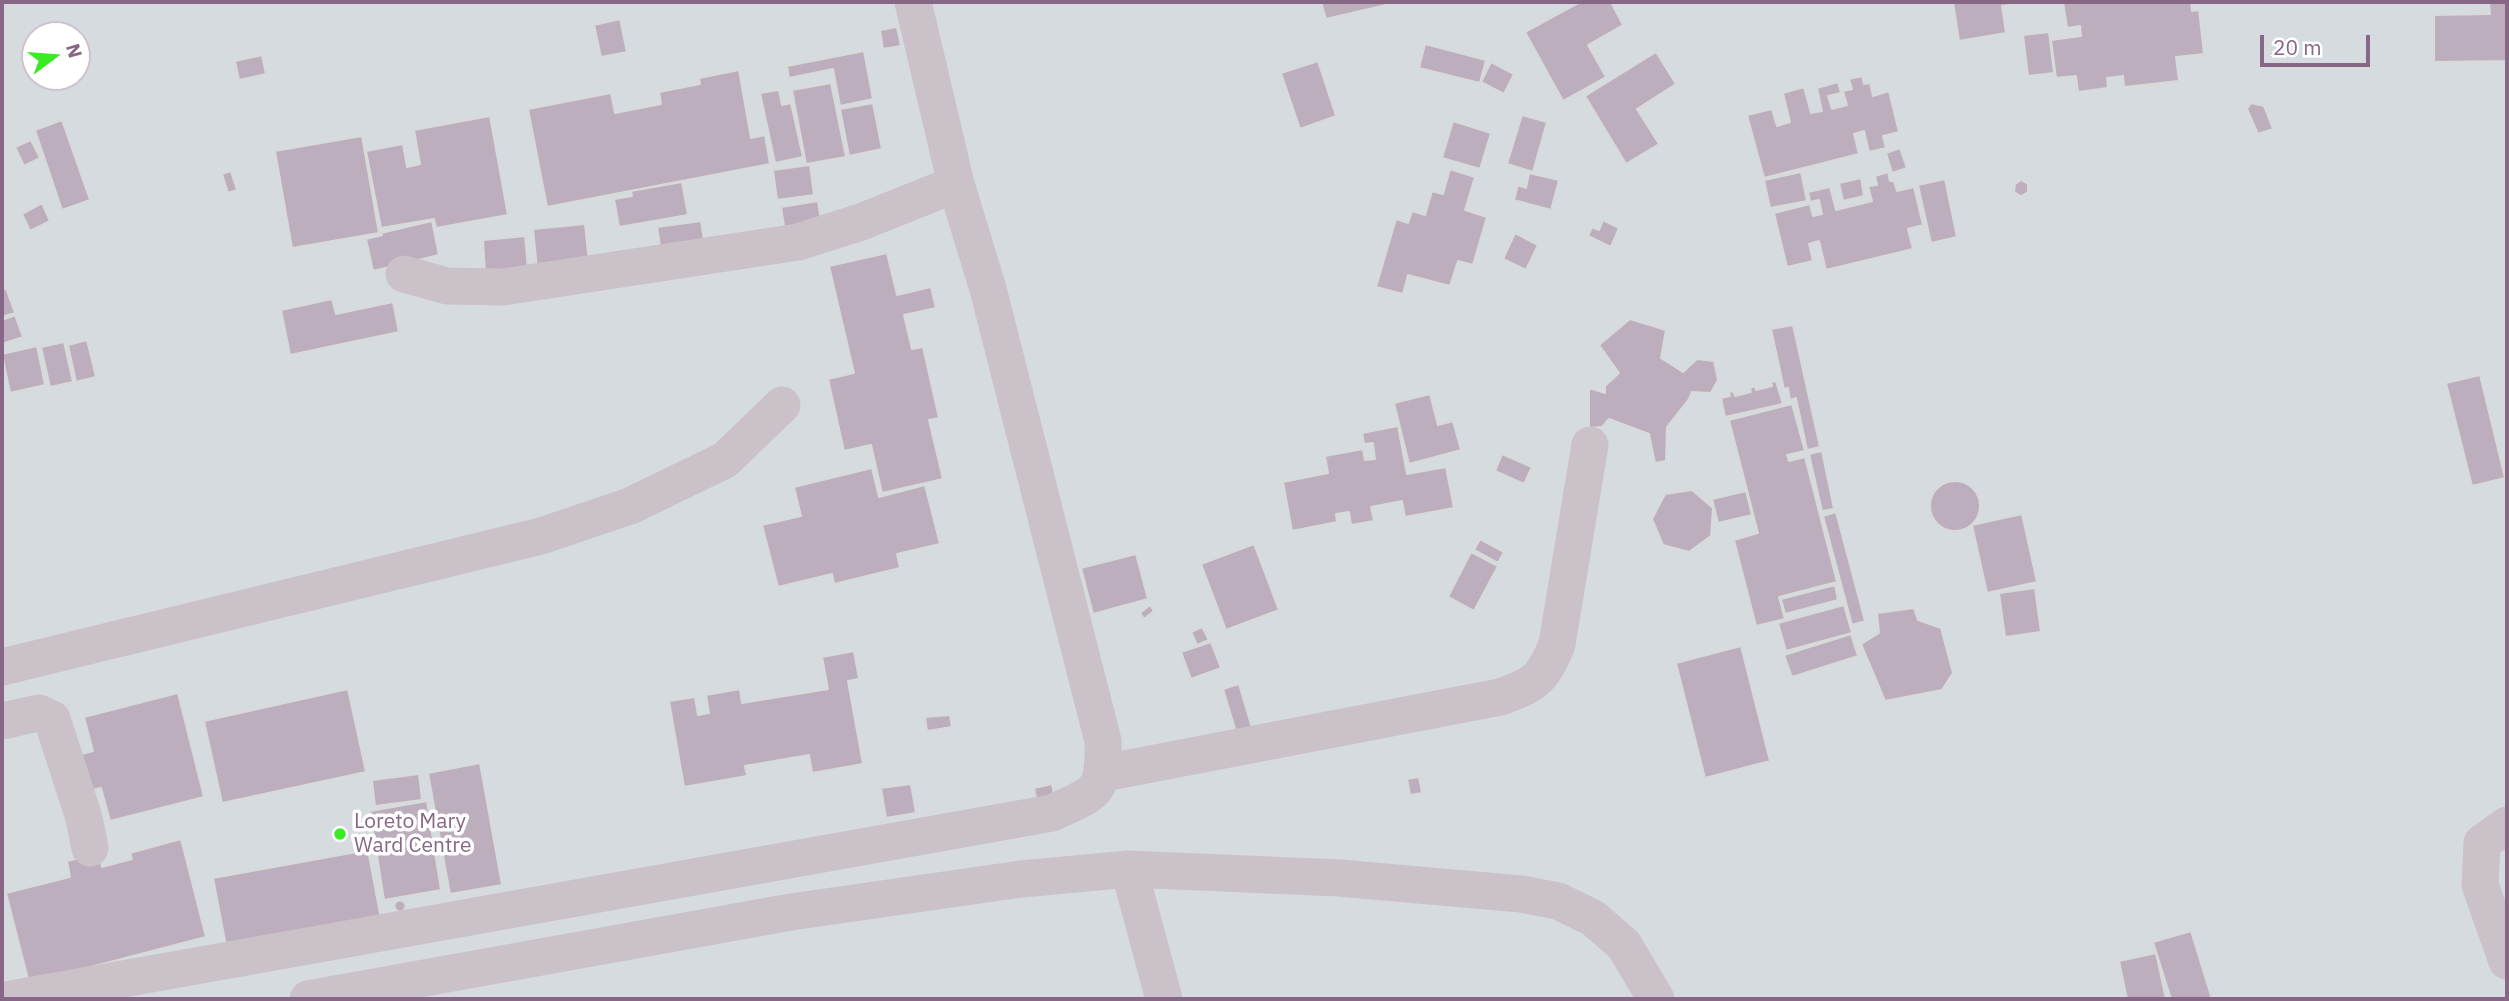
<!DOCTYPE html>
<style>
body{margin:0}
#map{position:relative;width:2509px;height:1001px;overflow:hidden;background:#f6f9f8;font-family:"IBM Plex Sans",sans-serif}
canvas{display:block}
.frame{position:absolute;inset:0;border:4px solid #886685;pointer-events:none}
.north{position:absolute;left:21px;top:21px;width:70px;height:70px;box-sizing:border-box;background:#fff;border:2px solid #cfc2ce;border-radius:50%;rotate:74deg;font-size:19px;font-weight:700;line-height:28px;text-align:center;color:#886685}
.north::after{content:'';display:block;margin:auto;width:24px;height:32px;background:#3aeb24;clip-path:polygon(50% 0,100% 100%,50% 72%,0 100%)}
.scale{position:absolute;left:2260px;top:35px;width:110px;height:32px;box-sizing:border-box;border:4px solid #886685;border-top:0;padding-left:9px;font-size:21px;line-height:24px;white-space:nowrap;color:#886685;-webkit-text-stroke:5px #fff;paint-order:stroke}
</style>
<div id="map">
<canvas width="2509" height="1001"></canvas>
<div class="frame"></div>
<div class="north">N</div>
<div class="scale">20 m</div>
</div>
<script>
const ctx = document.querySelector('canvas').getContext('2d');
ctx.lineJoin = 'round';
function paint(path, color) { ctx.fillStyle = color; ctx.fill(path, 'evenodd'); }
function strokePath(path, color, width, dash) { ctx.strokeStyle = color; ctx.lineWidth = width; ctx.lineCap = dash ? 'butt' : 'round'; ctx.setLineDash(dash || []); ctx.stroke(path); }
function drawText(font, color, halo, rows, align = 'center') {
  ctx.font = font + ' "IBM Plex Sans",sans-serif'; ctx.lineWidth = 7; ctx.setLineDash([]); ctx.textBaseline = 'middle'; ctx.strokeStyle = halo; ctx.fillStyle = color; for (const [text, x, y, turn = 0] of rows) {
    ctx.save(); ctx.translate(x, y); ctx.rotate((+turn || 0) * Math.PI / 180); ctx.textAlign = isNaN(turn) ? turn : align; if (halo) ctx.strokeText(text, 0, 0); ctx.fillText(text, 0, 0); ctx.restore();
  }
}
const green = new Path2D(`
 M2,2h2505v997h-2505zM35,35h42v42h-42z`);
const building = new Path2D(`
 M1321,2h78l-73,17z
 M1580,2h31l12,23 -35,20 18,32 -43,24 -38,-69z
 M1953,2h57v3l-8,1 4,27 -47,8z
 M2063,2h128l1,9 7,-1 5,44 -28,3 3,24 -55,6 -1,-11 -16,2 1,10 -30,4 -2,-16 -20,2 -5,-38 30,-4 -1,-10 -13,2z
 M2489,2h18v59l-73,1v-47l56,-1z
 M620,19l7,33 -26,5 -7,-32z
 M897,27l4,19 -18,3 -3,-19z
 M2049,32l5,41 -26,3 -5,-41z
 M1425,44l61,16 -6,23 -61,-15z
 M864,51l9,48 -33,7 -7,-37 -44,9 -2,-12z
 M1656,52l20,32 -39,25 22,35 -33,20 -41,-68z
 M262,55l4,19 -27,6 -4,-19z
 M1318,61l18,55 -36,13 -19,-56z
 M1491,62l23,12 -10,20 -23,-12z
 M739,70l12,68 14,-3 5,29 -223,43 -19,-98 83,-16 4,20 46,-9 -2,-12 41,-8 -1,-6z
 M1862,76l2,8 6,-1 3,13 16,-5 10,41 -16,4 3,12 -17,4 -5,-21 -10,3 5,20 -95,24 -17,-63 25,-6 5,17 13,-4 -7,-29 21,-6 7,26 11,-2 -5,-23 21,-6 3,11 -13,3 4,13 15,-4 -4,-14 9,-2 -3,-10z
 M831,83l15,74 -40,7 -14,-74z
 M779,90l3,15 9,-2 12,54 -28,6 -15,-70z
 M873,103l9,46 -33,7 -9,-47z
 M2251,103l13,3 9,23 -15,5 -11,-25z
 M1522,115l25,7 -14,50 -26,-8z
 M490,116l18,99 -72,13 -2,-9 -53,9 -15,-77 37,-7 4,23 13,-3 -6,-34z
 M62,120l28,80 -28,10 -27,-80z
 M1453,121l38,12 -11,36 -38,-11z
 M362,136l17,97 -87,15 -17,-97z
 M31,140l9,18 -16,8 -9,-19z
 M1900,148l7,20 -15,5 -6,-20z
 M810,165l4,30 -37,5 -4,-30z
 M1450,169l25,8 -10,33 22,7 -14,48 -15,-4 -8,25 -42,-11 -5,19 -27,-7 20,-68 12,4 4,-12 13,4 7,-24 11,3z
 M231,171l6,19 -9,3 -6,-19z
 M1801,172l6,29 -37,7 -6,-28z
 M1888,172l2,9h4l3,10 17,-4 9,38 -15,4 5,20 -87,21 -7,-29 -10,3 4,17 -26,6 -13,-54 36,-9 3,12 9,-2 -3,-14 -9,2 -2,-10 22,-5 6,23 36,-9 -4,-15 9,-1 -2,-9z
 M1529,173l30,7 -8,30 -37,-10 4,-15 8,3z
 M1861,178l3,18 -21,5 -4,-18z
 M1945,179l12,58 -26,6 -13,-58z
 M2021,180l7,4v8l-7,4 -7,-4 1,-8z
 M682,182l6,33 -69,12 -5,-28 18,-3 -1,-5z
 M818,201l4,26 -37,5 -4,-25z
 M42,203l8,18 -20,10 -8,-17z
 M1603,220l16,8 -8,19 -23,-11 4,-9 7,3z
 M432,221l7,34 -66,16 -7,-32 16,-4 -1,-2z
 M701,221l4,25 -44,6 -4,-25z
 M585,224l4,39 -52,5 -4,-39z
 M1515,233l23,12 -12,25 -23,-11z
 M525,236l3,33 -43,4 -2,-33z
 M887,253l10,42 34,-8 5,21 -32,7 8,34 11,-2 16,71 -10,2 14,59 -61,14 -11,-48 -27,6 -16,-72 26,-6 -25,-107z
 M6,288l9,25 -13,4v-27z
 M332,299l4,15 57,-12 6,30 -109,23 -9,-45z
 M15,315l8,22 -21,7v-24z
 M1630,319l36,11 -5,28 22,14 14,-13 17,2 4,19 -7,13 -19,-1 -3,7 -22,28 -1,34 -11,2 -6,-29 -40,-15 -7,8 -13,1v-40l16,5v-7l14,-13 -20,-28z
 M1793,325l27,122 -13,3 -11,-52 -6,2 -2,-12 -4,1 -13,-60z
 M87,340l9,37 -20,5 -8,-37z
 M64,342l9,40 -23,5 -9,-40z
 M37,346l8,39 -35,8 -8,-39z
 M2480,375l25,103 -33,8 -26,-103z
 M1776,381l7,23 -58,13 -4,-19 9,-2 -1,-4 4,-1 2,5 16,-4 -1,-4 5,-2 1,4 16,-4 -1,-4z
 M1430,394l8,31 15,-4 8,29 -52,14 -15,-61z
 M1792,404l13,47 -18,4 2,6 16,-4 32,125 -58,15 6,22 -29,7 -22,-86 24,-7 -29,-113z
 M1398,426l9,48 39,-7 8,41 -49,9 -3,-16 -31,6 3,14 -23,4 -2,-13 -13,2 1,8 -45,9 -9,-49 45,-9 -3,-17 38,-7 2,11 10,-1 -2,-16 -9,1 -2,-11z
 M1822,451l12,58 -12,2 -13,-57z
 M1502,454l30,13 -8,17 -29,-13z
 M872,468l7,29 46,-12 15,59 -43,10 3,14 -66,16 -2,-10 -54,13 -16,-62 39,-9 -7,-29z
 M1930 506a25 25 0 1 1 50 0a25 25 0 1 1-50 0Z
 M1692,490l21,18 -2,28 -22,16 -26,-7 -11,-26 13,-25z
 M1746,491l6,24 -34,8 -6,-24z
 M1836,512l29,109 -13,4 -29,-109z
 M2022,514l15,68 -50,11 -15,-68z
 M1480,539l24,13 -6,11 -24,-13z
 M1254,544l25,66 -53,20 -25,-66z
 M1471,552l27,14 -24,45 -26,-14z
 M1136,554l12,45 -55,15 -12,-46z
 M1835,585l3,15 -53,14 -4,-15z
 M2035,588l6,44 -36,5 -6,-44z
 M1150,605l4,6 -10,8 -4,-6z
 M1844,605l8,28 -66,18 -8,-28z
 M1914,608l4,12 23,8 12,45 -11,17 -57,11 -24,-57 18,-11 -2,-20z
 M1202,627l7,13 -12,5 -6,-13z
 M1851,634l7,22 -66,21 -8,-22z
 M1211,642l10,26 -30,11 -10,-27z
 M1741,646l29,115 -65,17 -29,-115z
 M854,651l5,28 -11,2 15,83 -51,9 -3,-18 -64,11 2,10 -63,11 -15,-86 26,-4 3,18 11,-2 -3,-18 34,-6 2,14 86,-14 -6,-32z
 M1239,684l16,54 -16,4 -16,-53z
 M348,689l18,83 -144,31 -18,-82z
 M178,693l26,104 -94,24 -9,-33 -18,4 -9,-36 19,-5 -9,-34z
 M950,715l2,12 -25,4 -2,-14z
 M480,763l22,122 -52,9 -22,-121z
 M419,774l3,26 -47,6 -3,-26z
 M1419,777l3,16 -12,2 -3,-16z
 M911,784l5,29 -30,5 -5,-30z
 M1052,784l3,16 -18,3 -3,-15z
 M427,801l14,89 -57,10 -14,-89z
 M181,839l25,98 -177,46 -23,-90 64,-16 -3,-16 32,-8 3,14 30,-8 -2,-6z
 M368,850l13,69 -155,27 -13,-68z
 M394.5 906a5.5 5.5 0 1 1 11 0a5.5 5.5 0 1 1-11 0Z
 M2191,931l21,68h-41l-18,-57z
 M2156,953l10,46h-39l-8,-38z`);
const minor = new Path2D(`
 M404,274l43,12 56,1 295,-45 63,-20 95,-38
 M2,667l539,-131 89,-30 95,-46 57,-55
 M2,721l37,-8 13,6 32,99 6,30
 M1104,773l396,-76c35,-12 43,-18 57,-53l33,-199
 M2507,825l-25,18 -2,42 27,76
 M1129,869l35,130
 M11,999l1041,-186c45,-21 52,-19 51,-72l-115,-452 -32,-105 -43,-182
 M308,999l483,-87 230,-33 108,-10 210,9 182,16 37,7 35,17 31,27 32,54`);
const markers = [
 [340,834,7,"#3aeb24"]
];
const poiNames = [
 ["Loreto Mary",354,822],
 ["Ward Centre",354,846]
];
paint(green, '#d5dbde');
paint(building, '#bcaebc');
strokePath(building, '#d8dada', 2);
strokePath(minor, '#cac1c9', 37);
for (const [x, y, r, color] of markers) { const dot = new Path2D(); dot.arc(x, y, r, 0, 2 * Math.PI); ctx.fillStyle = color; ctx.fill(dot); strokePath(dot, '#fff', 2.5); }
drawText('21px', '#886685', '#fff', poiNames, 'left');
</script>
